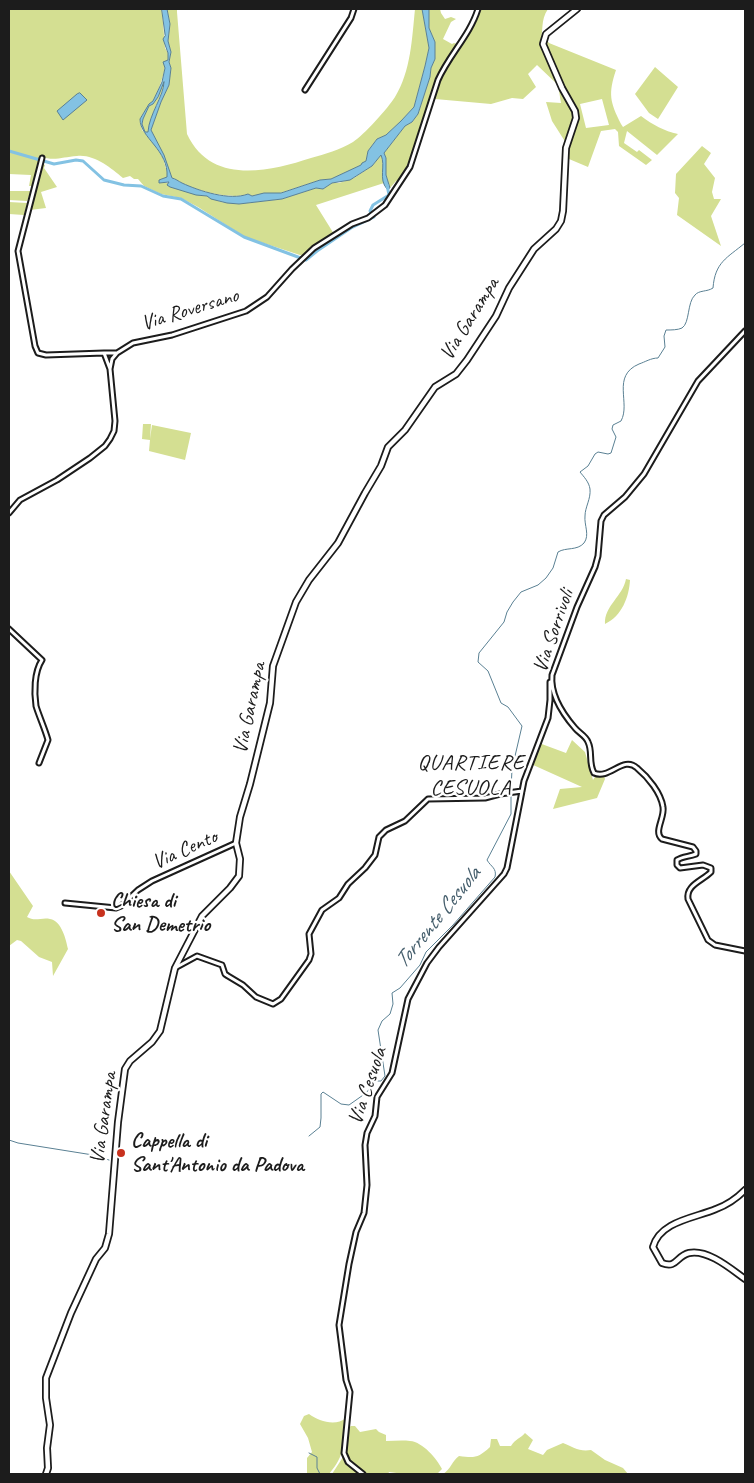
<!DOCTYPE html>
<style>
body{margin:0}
#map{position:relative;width:754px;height:1483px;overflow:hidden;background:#fff;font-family:Caveat,sans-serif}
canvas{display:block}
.frame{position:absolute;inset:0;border:10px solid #1c1c1c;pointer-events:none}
</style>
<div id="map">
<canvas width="754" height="1483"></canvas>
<div class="frame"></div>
</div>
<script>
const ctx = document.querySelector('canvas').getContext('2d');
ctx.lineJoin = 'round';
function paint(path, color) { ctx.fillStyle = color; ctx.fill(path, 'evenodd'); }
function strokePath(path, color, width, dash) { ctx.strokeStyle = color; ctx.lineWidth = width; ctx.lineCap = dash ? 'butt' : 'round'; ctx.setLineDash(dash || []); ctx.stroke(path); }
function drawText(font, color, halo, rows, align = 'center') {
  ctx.font = font + ' Caveat,sans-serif'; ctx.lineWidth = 4.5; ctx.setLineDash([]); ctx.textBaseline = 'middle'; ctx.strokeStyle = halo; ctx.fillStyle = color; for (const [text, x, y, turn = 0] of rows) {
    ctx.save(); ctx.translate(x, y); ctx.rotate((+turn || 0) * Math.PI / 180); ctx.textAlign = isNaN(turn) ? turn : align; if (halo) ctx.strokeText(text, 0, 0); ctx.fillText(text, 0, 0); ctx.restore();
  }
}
const green = new Path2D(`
 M9,9h153l3,39 3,5v7l-3,4c1,7 -9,33 -13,39 -4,5 -9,9 -12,16l2,11 13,14 8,14 4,14v5l-8,3v3h12l-1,4 33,9h4l14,6 18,2 43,-5 34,-11 7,1 9,-6h7l15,-5 18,-12 9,-11c4,9 0,18 3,28l-68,22 18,29 -31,22 -58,-19 -47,-30 -17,-9 -20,-4 -17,-8 -6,-7h-4l-4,-3 -7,2c-12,-10 -29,-24 -46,-22 -14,1 -22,5 -36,1l-2,5 6,3 -1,3 13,19 -16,5 5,16 -16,2 5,-24h-6l2,-11 -22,-1z
 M167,9h10v3l10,122c24,51 81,38 124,24 14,-4 29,-8 42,-16 10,-6 36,-35 42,-45 16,-26 17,-59 20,-88h7l7,39 -4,18 -11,41 -13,14 -15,14 -9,4 -9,12 -2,10 -4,4 -31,14 -11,1 -40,13h-15l-13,3 -4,-2c-15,6 -51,-3 -66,-11 -4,-2 -6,-4 -10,-5l-21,-48 10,-28 8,-17 2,-17 -2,-6 2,-10 -3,-11 2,-17z
 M429,9h11l1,4 4,6 6,-2 5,2 -5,3 -8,17 9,5 2,-1 3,1 -19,33 -29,90 -8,13 -5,1 -6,7 -4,-13v-17l-2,-5 21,-27 7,-4 6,-8 12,-37 1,-9 4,-9v-17l-6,-14z
 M480,9h68c-8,12 -4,21 -8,34l18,42 13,22 4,10 -9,26 -14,-22 -6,-19 15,1 -3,-18 -21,-20 -9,9 8,13 -13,12 -11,-1 -21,6 -56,-5 9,-29 35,-54z
 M546,39l3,4 67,27c-8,24 -6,32 5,54l2,3 18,-11c12,9 23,15 37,18l-21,21 -30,-24 -3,12 13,9 2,-2 13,10 -6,5 -27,-19 -1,-14 -3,-3 -14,2 -13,36 -19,-8c0,-15 5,-27 9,-41l-15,-30 -18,-45zM602,99l7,26 -23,3 -6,-24z
 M655,67l23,20 -20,32 -9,-6 -14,-19z
 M164,82c0,11 -15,34 -16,50h-3l-3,-8 1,-5 6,-13 4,-2z
 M702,146l9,7 -7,11 11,14 -3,14 2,7h7l-10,17 10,30 -44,-31 2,-17 -4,-5 1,-19z
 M9,191h22l-4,10 -18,-1z
 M9,202l18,1 -3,12 -15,-1z
 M143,424h8l-1,15 2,-14 39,8 -6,27 -36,-9 1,-11 -8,-1z
 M626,579l4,1c-1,17 -8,36 -25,44 -1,-18 18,-28 21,-45z
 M572,740l13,12 8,28 3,-5 8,1 1,3 -8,19 -44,11 7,-20 22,-2 -51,-23 8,-21 27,10z
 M9,871l24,35 -6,11c8,5 15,0 23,2 12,2 16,21 18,30l-15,27 -1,-14 -13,-5 -18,-16 -4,-1 -8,6z
 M309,1414c10,7 26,13 37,4 -3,26 0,36 -17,56h-22v-16l5,-6 -4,-14 -8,-14 4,-8z
 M351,1426h4l5,6 16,-3 3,3 7,3v6c8,0 16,-1 24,0 13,1 27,18 32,28l-5,5h-33l-15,-2 -1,2h-24l-17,-16 -2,-8 2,-21z
 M525,1433l8,7 -5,9 15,6 4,-5 16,-7c10,4 16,9 28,7l14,10 18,8 5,6h-185c8,-5 9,-13 16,-18 16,2 19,2 31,-9l1,-8h6l3,7h11c4,-7 10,-8 14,-13z
 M343,1457l4,6 13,11h-28z`);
const water = new Path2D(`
 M162,9h5l3,15 -2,17 3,11 -2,10 2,6 -2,17 -8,17 -10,28 13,25 8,23c4,1 6,3 10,5 17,8 48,18 66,11l4,2 12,-3h17l39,-13 11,-1 30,-14 1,-2 4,-2 2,-10 9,-12 9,-4 15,-14 13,-14 11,-41 4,-18 -7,-39h7v19l6,14v17l-4,9 -1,9 -12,37 -6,8 -7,4 -21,27 2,5v17l4,13 -3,1c-9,-10 -1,-23 -6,-34l-9,11 -22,14 -18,3 -9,6 -7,-1 -34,11 -43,5 -12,-1 -16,-4 -4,-3 -11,-1 -26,-8 -3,-2 2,-3 -10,1v-3l8,-3c2,-27 -27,-39 -27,-58l9,-15 4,-3 9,-19 3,-14 -2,-6 5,-2v-7l-5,-14 2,-3zM164,82c0,14 -15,32 -16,50h-3l-3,-8 1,-5 6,-13 4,-2 5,-7z
 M80,93l7,7 -24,20 -6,-9 20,-17z`);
const stream = new Path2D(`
 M511,790l1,-21 10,-43 -14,-19 -7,-4 -13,-32 -10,-9 1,-9 25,-31 3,-10 6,-10 8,-10 17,-7 8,-7 7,-10 5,-16c8,-5 19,-1 26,-9 6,-8 0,-18 1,-27 0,-9 6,-17 5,-27 -1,-7 -6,-12 -10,-17l8,-6 7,-12 3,-2 10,2 3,-1 5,-16 -4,-8 1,-4 8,-4c10,-18 -10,-45 18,-57 6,-2 12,-6 19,-6l7,-11 -1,-11 2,-6c5,0 12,0 16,-2 8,-5 5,-26 13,-33 4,-5 12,-3 18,-7 2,-26 14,-30 32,-45
 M309,1136l11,-9 1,-9v-24l2,-2 18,12 8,1 17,-12 10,-12h5l4,-5 -7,-46 4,-9 8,-7 3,-10 -1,-11 8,-5 20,-23 6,-13 27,-27 42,-48c2,-9 -4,-10 -8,-17l24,-46v-20
 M9,1140l9,3 75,12 16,5
 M309,1453l8,4v11l3,6`);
const canal = new Path2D(`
 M9,151l45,13 22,-4 7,1 21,19 20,5 17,1 22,10 18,3 63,38 62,23 11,-9 34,-23 23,-11 -4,-6 3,-6 16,-10 -2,-10`);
const street = new Path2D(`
 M305,90l46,-72 3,-9
 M42,158l-24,93 17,95 3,7 8,2 58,-2 6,16
 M745,331l-47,50 -54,93 -19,23 -21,18 -3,6 -3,35 -3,11 -18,40 -25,68c-2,20 10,38 23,53 4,5 11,8 13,14 5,10 0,20 6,31 16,7 29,-18 43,-5 11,9 24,25 26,39 2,11 -10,25 -1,32l31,8 3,4v3c-7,3 -13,2 -19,6v5l3,3 23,-3 8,3v4c-9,9 -25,13 -23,27l20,41 7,5 30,6
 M104,353h12
 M9,513l11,-13 37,-20 33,-22 15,-12 5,-7 4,-8 1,-10 -5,-52 2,-10 5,-6 16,-10 39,-8 74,-24 21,-14 25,-28 22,-21 38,-24 16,-6 17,-13 25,-38 28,-87c11,-25 32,-45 40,-71
 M9,629l33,31c-8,12 -8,33 -6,46 3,10 9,23 12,34l-9,23
 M65,903l51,5 5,-2 17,-16 14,-9 84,-38
 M175,968l22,-12 25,9 3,9 3,2 15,9 13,12 17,7 8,-5 28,-39 2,-6 -2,-20 13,-24 17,-12 9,-14 17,-16 10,-13 4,-18 7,-7 19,-9 23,-22 57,-1 15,-4 22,-3
 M363,1474l-15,-12 -4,-9 6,-61 -4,-12 -7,-55 10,-61 7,-32 8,-19 3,-28 -2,-40 2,-12 8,-17 2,-19 15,-24 16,-74 19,-36 12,-16 65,-73 3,-6 17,-87 24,-63 2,-18v-18`);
const secondary = new Path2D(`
 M745,1190c-8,8 -18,15 -29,19 -21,9 -56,12 -63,38l9,16c15,6 14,-7 27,-10 19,-4 42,16 56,26
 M46,1474l2,-6 -1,-20 3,-23 -4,-27v-20l25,-65 25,-54 9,-11 4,-14 9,-112 7,-53 5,-8 22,-19 8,-11 15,-63 27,-52 28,-28 9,-12 1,-17 -4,-16 4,-26 10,-33 20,-81 3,-37 23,-64 13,-22 29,-37 27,-50 16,-27 7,-19 17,-17 30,-43 21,-13 11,-14 29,-44 13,-28 25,-39 22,-20 5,-8 2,-10 3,-63 10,-30 -1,-7 -13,-23 -19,-44 3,-10 31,-25`);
const markers = [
 [101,913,5,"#c8321e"],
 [121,1153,5,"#c8321e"]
];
const streetNames = [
 ["Via Roversano",190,310,-17],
 ["Via Garampa",470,319,-58],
 ["Via Sorrivoli",554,631,-71],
 ["Via Garampa",250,708,-78],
 ["Via Cento",185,850,-24],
 ["Via Cesuola",368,1086,-71],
 ["Via Garampa",104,1118,-82]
];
const poiNames = [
 ["Chiesa di",111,901],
 ["San Demetrio",111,925],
 ["Cappella di",131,1141],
 ["Sant'Antonio da Padova",131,1165]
];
const neighbourhoodNames = [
 ["QUARTIERE",471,763],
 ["CESUOLA",471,788]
];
const waterNames = [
 ["Torrente Cesuola",438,918,-51]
];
paint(green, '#d4df92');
paint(water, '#83c2e3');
strokePath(water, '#5a8093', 1);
strokePath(stream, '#5a8093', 1);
strokePath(canal, '#83c2e3', 3);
strokePath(street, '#1c1c1c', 7);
strokePath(secondary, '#1c1c1c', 8);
strokePath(street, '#fff', 3);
strokePath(secondary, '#fff', 4.5);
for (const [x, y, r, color] of markers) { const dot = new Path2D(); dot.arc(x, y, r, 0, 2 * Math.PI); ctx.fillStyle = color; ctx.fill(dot); strokePath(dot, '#fff', 2); }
drawText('21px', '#1c1c1c', '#fff', streetNames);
drawText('bold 21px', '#1c1c1c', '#fff', poiNames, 'left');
ctx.letterSpacing = '1px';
drawText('22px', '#1c1c1c', '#fff', neighbourhoodNames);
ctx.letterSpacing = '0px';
drawText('italic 22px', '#455e6c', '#fff', waterNames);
</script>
